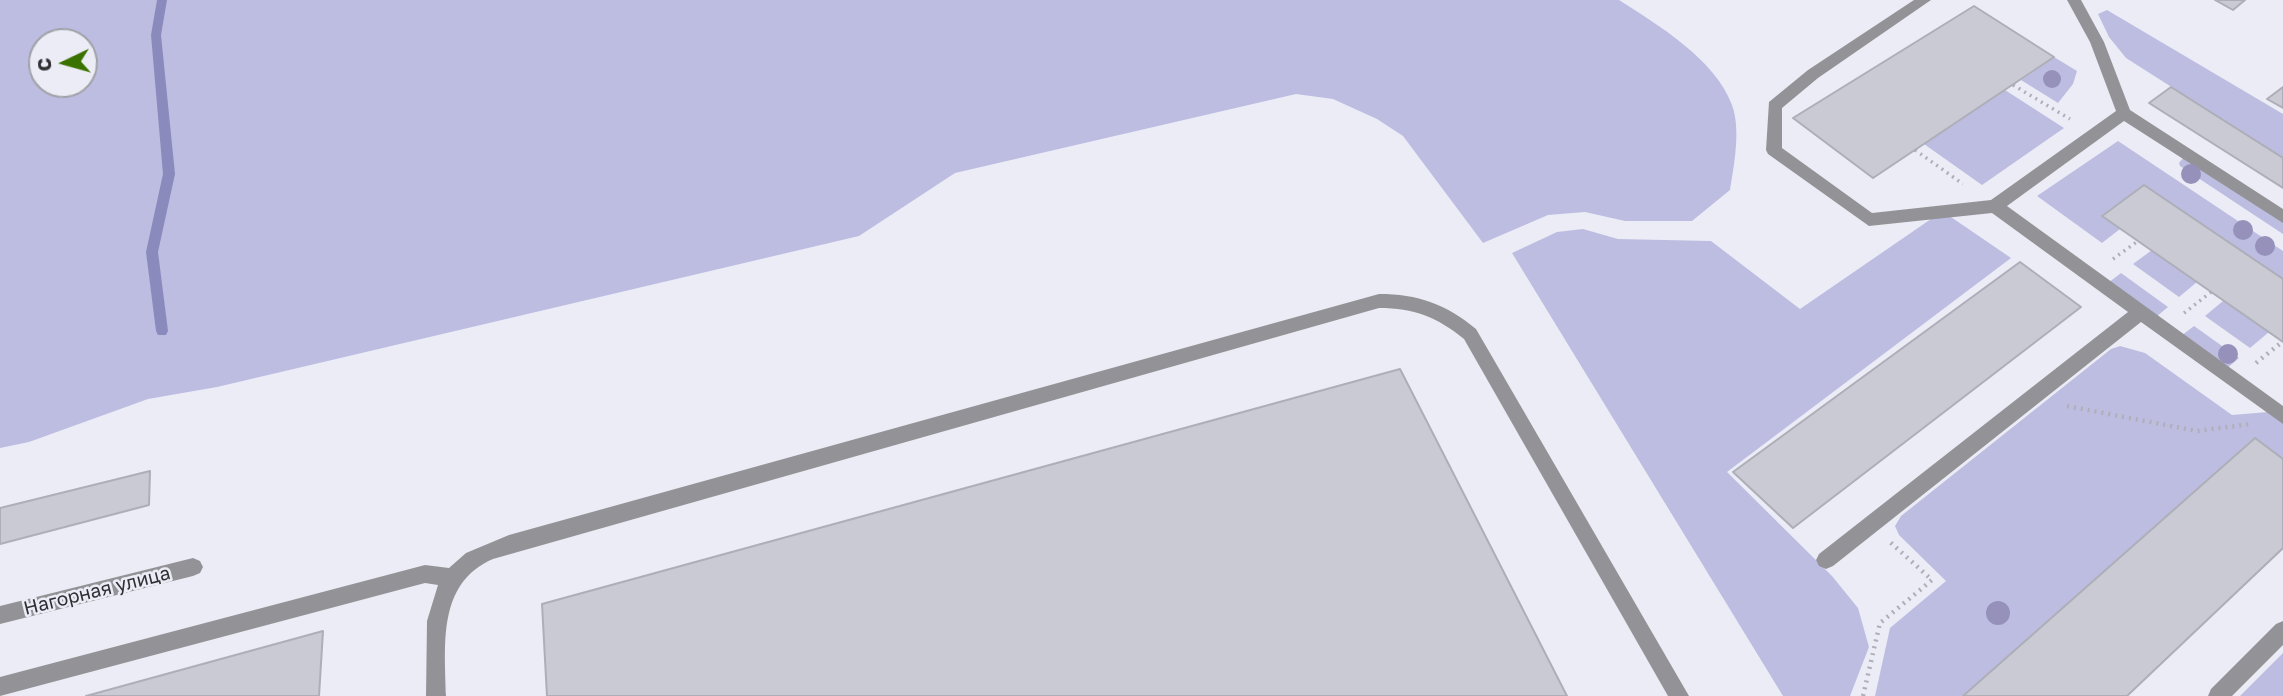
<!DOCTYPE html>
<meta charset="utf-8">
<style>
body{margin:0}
#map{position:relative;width:2283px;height:696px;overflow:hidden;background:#ececf6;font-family:"Golos Text",sans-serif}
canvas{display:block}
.north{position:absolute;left:28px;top:28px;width:70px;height:70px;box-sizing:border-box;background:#ececf6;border:2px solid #a1a1a8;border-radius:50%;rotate:265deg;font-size:19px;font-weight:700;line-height:28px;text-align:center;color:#303034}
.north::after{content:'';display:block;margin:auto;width:24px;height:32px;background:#3a7200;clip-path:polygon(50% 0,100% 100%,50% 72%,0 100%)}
</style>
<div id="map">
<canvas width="2283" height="696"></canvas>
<div class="north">С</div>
</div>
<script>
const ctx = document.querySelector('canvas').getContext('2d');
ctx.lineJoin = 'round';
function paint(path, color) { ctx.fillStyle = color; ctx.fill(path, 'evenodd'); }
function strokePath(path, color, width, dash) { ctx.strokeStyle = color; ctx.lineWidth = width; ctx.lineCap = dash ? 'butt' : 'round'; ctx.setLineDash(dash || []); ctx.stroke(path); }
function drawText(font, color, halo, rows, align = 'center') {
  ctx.font = font + ' "Golos Text",sans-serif'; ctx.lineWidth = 5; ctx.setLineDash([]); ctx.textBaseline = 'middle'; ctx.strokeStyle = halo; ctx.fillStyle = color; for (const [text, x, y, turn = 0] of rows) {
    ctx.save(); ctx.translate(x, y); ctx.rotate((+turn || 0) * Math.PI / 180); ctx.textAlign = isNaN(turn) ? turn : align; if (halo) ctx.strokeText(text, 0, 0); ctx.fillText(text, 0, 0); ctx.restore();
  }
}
const green = new Path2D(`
 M0,0h1619c39,25 96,59 113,105 9,25 2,60 -2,85l-38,31h-67l-40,-9 -37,3 -65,28 -80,-107 -26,-17 -44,-20 -37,-5 -341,79 -96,63 -642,151 -69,12 -119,43 -29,6zM42,42h42v42h-42z
 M2107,10l176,104v44l-157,-100 -17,-21 -11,-23z
 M2054,57l23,14 -4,13 -15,19 -37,-23z
 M2005,90l59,38 -82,57 -58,-41z
 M2118,141l165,110v28l-139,-94 -42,30 18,14 -18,14 -65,-47z
 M2183,158l100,63v13l-103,-68 -1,-3z
 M1948,215l63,43 -284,214 105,104 26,32 11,39 -19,49h-67l-271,-443 45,-21 26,-3 35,10 93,2 89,68 131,-90z
 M2152,250l45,32 -18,15 -46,-33z
 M2121,273l47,34 -12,10 -48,-34z
 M2223,301l46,31 -19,16 -45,-32z
 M2194,326l45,32 -13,11 -45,-33z
 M2120,346l25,7 87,62 36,-3 15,11v36l-29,-21 -291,258h-88l15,-68 56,-47 -47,-46 -4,-9 6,-10 210,-167z
 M2283,653v43h-43z`);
const stream = new Path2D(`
 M157,0h10l-6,35 14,139 -17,78 10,79 -2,4h-8l-2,-4 -10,-79 17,-78 -12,-139z`);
const building = new Path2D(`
 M2215,0h30l-12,10z
 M1974,6l80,51 -181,121 -80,-60z
 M2171,87l112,71v30l-134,-85z
 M2283,87v21l-16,-9z
 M2144,185l139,94v63l-181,-126z
 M2020,262l61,45 -288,221 -60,-56z
 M1400,369l167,327h-1020l-5,-92z
 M2255,438l28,21v89l-156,148h-164z
 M150,471l-1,34 -149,39v-36z
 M323,631l-4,65h-233z`);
const pathFar1 = new Path2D(`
 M2013,85l57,34
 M1915,150l48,34
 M2113,259l25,-18
 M2184,313l27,-21`);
const path = new Path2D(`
 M2256,363l26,-21
 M2067,406l130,25 54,-7
 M1863,696l17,-73 52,-43 -42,-38`);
const minor = new Path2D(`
 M1914,0h17l-113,78 -36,30v40l90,65 119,-13 125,-89 -26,-69 -23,-42h14l23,42 26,68 153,99v14l-159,-102 -117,85 276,200v18l-142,-102 -308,244 -7,3 -7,-3 -3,-6 3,-6 309,-242 -136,-99 -123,13 -101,-72 -2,-4 3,-48 39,-32z
 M1379,294c39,0 67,10 97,35l213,367h-21l-204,-357c-27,-22 -50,-31 -85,-31l-886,251c-56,24 -48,86 -47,137h-20l1,-75 11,-36 -13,-2 -425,113v-19l425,-112 24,3 17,-15 43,-18z
 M193,558l7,3 3,6 -3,6 -7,3 -193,48v-18z
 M2283,621v24l-51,51h-24l3,-7 65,-65z`);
const trees = [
 [2052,79,9],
 [2191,174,10],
 [2243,230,10],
 [2265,246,10],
 [2228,354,10],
 [1998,613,12]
];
const streetNames = [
 ["Нагорная улица",97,591,-14]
];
paint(green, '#bdbde2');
paint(stream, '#8b8abd');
paint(building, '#cacad4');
strokePath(building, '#aeaeb8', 2);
strokePath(pathFar1, '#afafb7', 3.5, [2, 4.5]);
strokePath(path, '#afafb7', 4.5, [2, 5]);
paint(minor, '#939397');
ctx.fillStyle = '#9591ba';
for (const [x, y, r] of trees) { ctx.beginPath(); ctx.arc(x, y, r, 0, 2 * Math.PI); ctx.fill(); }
drawText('19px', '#303034', '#ececf6', streetNames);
</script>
